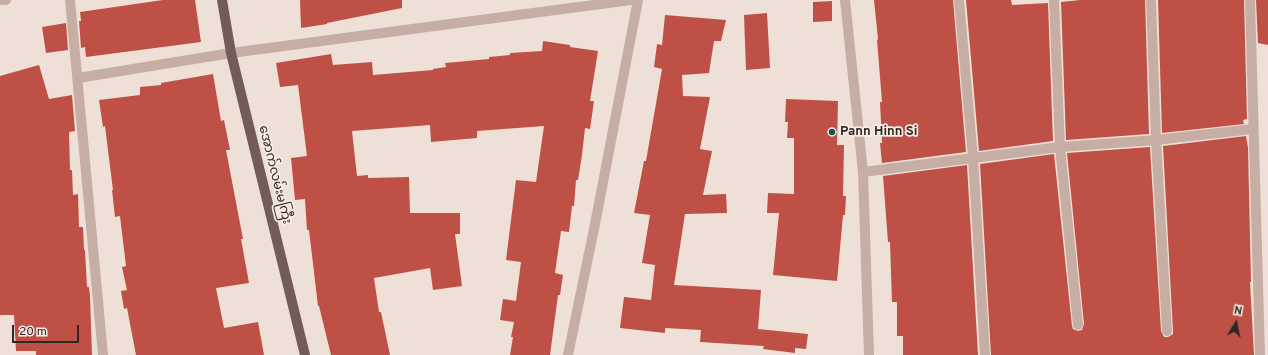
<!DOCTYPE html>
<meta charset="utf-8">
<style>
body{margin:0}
#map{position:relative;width:1268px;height:355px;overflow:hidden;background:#efe0d7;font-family:Overpass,sans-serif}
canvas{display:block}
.north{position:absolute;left:1216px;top:303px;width:40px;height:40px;-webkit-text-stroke:3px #f7ebe3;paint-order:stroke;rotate:10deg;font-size:11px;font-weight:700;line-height:16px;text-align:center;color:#322725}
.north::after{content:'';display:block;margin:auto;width:14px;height:18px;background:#322725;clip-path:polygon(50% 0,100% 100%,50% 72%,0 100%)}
.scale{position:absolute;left:12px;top:325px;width:67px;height:18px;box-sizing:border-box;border:2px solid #322725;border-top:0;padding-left:5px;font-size:12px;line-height:14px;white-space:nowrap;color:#322725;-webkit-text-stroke:3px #f7ebe3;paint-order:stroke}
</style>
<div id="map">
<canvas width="1268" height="355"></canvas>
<div class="north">N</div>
<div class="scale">20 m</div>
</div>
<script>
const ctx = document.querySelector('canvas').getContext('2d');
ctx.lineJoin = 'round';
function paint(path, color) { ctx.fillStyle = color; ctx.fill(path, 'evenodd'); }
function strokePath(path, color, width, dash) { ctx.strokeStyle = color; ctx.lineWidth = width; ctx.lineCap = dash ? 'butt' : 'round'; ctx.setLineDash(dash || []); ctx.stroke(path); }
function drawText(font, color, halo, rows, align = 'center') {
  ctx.font = font + ' Overpass,"Noto Sans Myanmar",sans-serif'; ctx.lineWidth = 3.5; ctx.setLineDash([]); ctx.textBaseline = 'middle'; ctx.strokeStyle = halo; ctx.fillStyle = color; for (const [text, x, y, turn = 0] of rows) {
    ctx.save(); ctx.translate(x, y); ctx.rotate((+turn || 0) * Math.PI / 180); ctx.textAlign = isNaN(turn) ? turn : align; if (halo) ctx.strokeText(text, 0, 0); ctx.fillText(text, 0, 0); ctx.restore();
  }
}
const building = new Path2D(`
 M163,0h32l6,42 -115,15 -1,-10 -4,1 -2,-27h2l-1,-9z
 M300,0h102v8l-75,15v1l-26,4z
 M874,0h79l13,152 -84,11 -2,-20h2l-2,-41h2l-5,-62 1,-1z
 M966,0h45l1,5 36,-2 5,138 -74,10z
 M1080,0h65l4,134 -83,6 -5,-138z
 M1158,0h86l3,119 -4,1 1,4 -82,9z
 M1256,0h12v45l-10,-2z
 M832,1v20l-19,1v-20z
 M767,13l3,55 -24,2 -2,-55z
 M665,15l61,5 -5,21h-7l-5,32 -27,2 1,21 27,1 -10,52 12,2 -9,44 23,-1 1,19 -42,1 -11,71 87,5 -3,39 50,5 -2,15 -11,-1v5l-32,-4 1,-3 -64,-4 1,-12 -36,-2v5l-45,-5 4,-31 27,3 4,-35 -13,-2 8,-48 -16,-2 10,-52h2l16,-92 -8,-2 3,-23 5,1z
 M66,23l2,27 -22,3 -4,-26z
 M543,41l27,4v2l28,4 -8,50h4l-4,28 -5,-1 -3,27 -4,25h-2l-2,26h-2l-3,26 -8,-1 -6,42 8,2 -3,20h-2l-8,60h-40l3,-18h-2l3,-15 -14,-2 3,-21 13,2 5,-39 -15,-2 10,-80 20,2 8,-56 -67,5v7l-46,4 -1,-17 -78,6 5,45 11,-1v3l41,-1 1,36h50v21h-5l7,52 -29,4 -3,-22 -56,10 5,34h2l9,43h-59l-12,-49h-1l-9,-76h-2l-2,-31 -10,1 -4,-42 16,-2 -9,-71 -18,2 -4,-24 55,-9 2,11 39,-3 1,13 60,-5v-1l13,-2 -1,-4 44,-4v-2l21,-2v-2l32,-2z
 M39,65l10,34 23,-4 3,36 -6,1 1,38h2l1,25 5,-1 1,33h4l1,23h1l2,37h2l1,9 2,59h-56v-4h-20l-2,-36h-14v-239z
 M213,74l8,47 3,-1 6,30h-4l17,89h-2l8,44 -33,5 8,40 34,-6 6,33h-128l-9,-47 -3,1 -3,-18 6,-1 -5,-23 4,-1 -6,-50 -5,1 -3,-27h1l-8,-64 -2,1 -4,-27 41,-5v-8l21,-2v-2z
 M786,99l52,2 -1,44h7l-1,51h3l-1,19h-2l-6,66 -64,-6 6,-62h-12l1,-20 26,1v-56h-7l1,-16h-3z
 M1246,136l2,12 3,134h-1l4,73h-263l-11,-191 74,-10 18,172 1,3 5,2 4,-1 2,-6 -17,-171 83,-6 11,184 3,6h4l5,-3v-3l-10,-185z
 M967,165l11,190h-75v-19h-6v-34h-5l-2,-60h-2l-5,-66z`);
const minor = new Path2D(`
 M0,0h6
 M70,0l33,355
 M845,0l18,172 6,183
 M959,0l14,158 12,197
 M1054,0l6,147 18,178
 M1151,0l5,140 11,191
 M1250,0l10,355
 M78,78l153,-25 400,-53
 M863,172l197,-25 96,-7 97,-11
 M568,355l27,-131 43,-224`);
const major = new Path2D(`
 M222,0l9,53 74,302`);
const markers = [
 [832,132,4,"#1e504c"]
];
const poiNames = [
 ["Pann Hinn Si",840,132]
];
const streetNames = [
 ["အောက်လမ်းမကြီး",274,175,76]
];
paint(building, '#be5046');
strokePath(minor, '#c6aea4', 10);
strokePath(major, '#735c57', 10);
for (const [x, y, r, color] of markers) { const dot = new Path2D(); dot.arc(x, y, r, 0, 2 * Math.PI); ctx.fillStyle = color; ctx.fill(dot); strokePath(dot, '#f7ebe3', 1.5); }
drawText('bold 13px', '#322725', '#f7ebe3', poiNames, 'left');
drawText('13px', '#322725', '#f7ebe3', streetNames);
</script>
